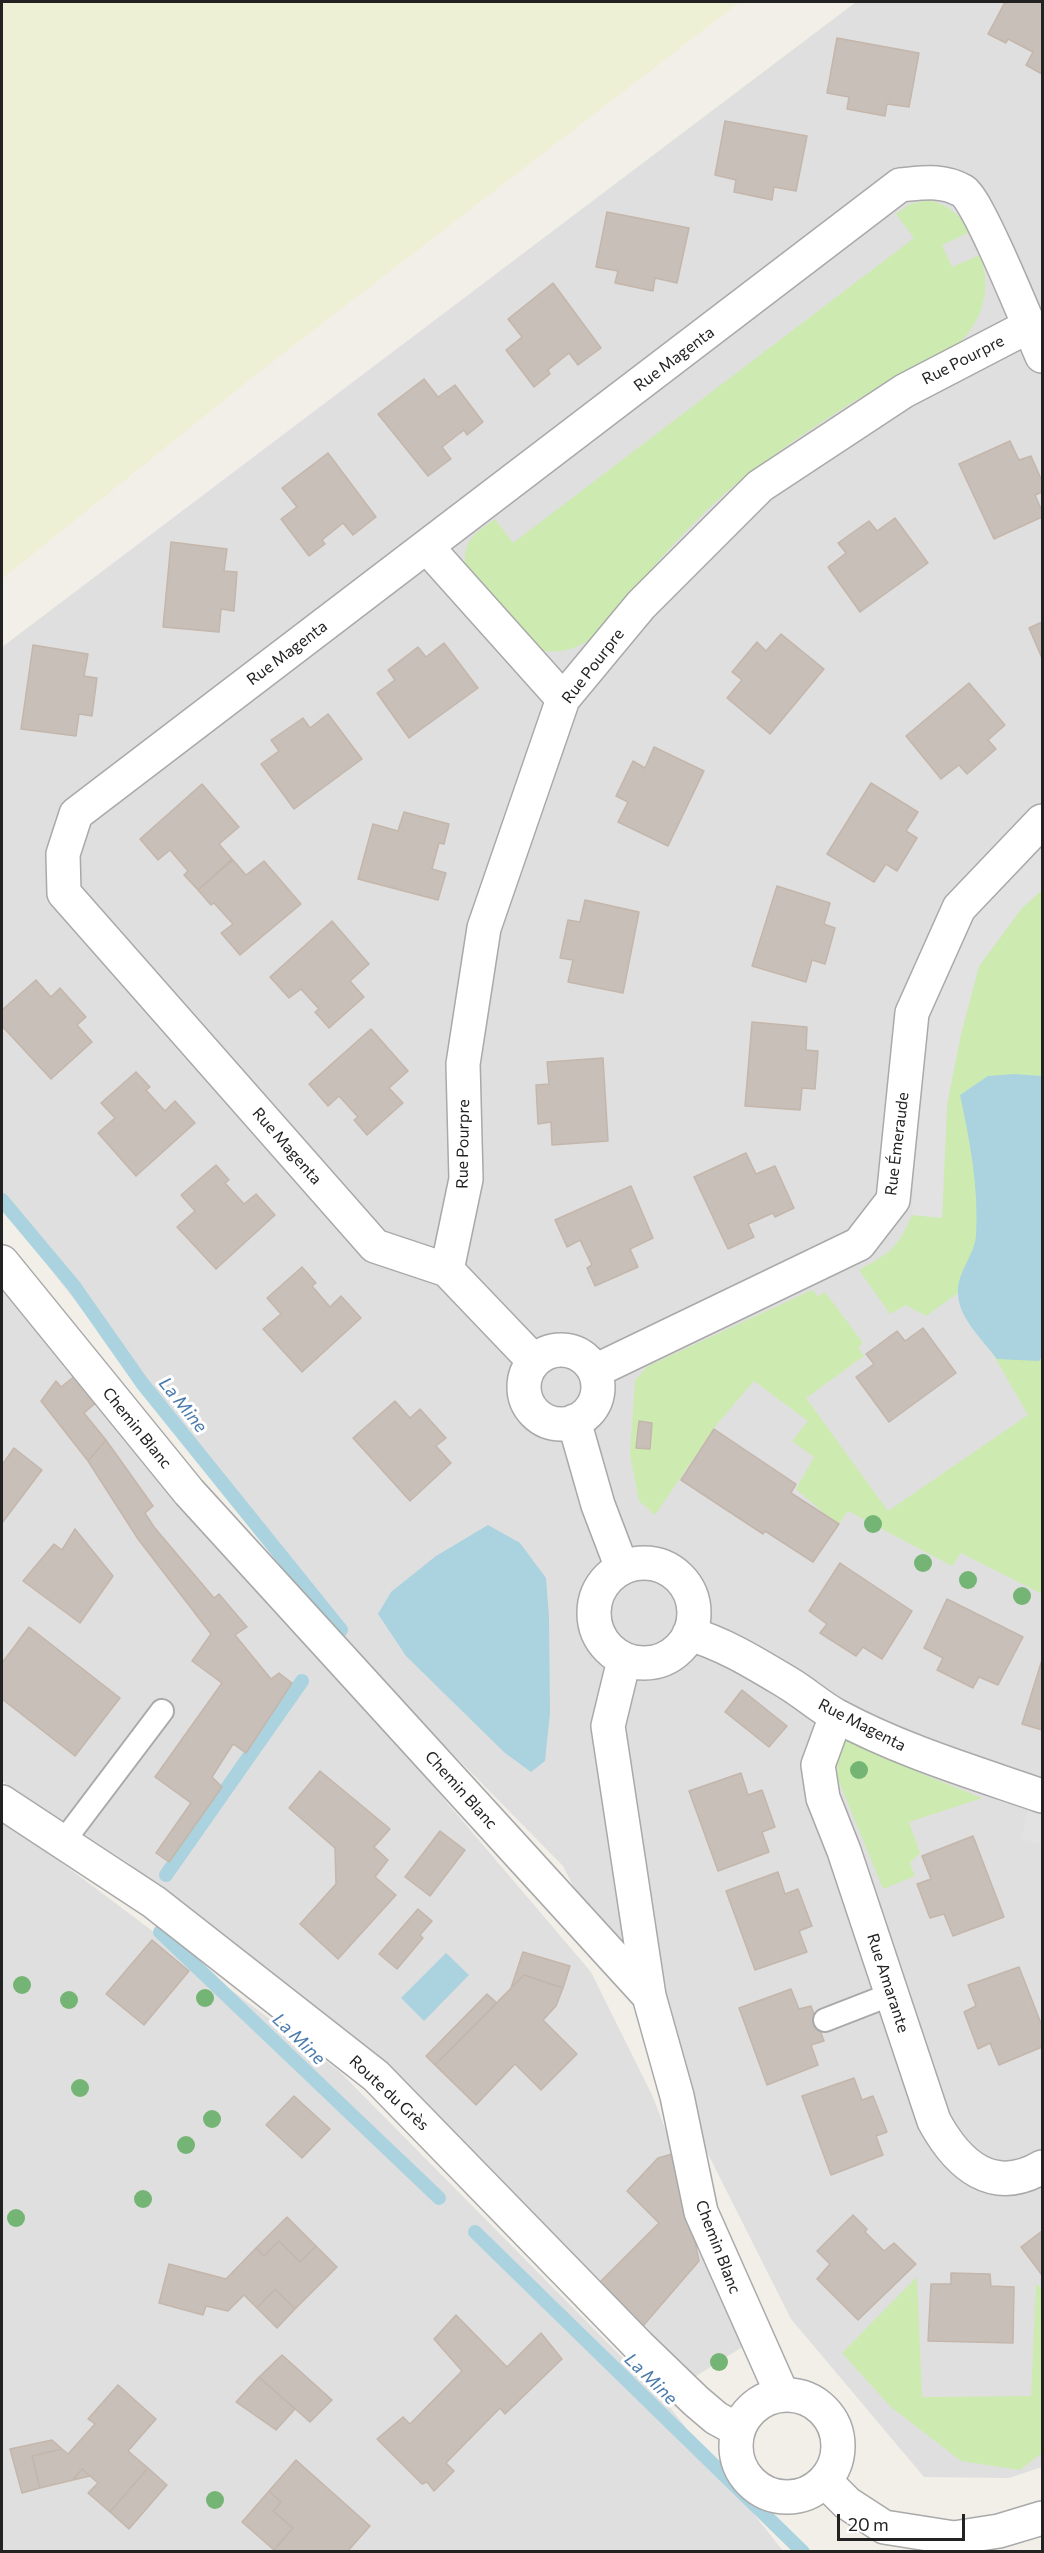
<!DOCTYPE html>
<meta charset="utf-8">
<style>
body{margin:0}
#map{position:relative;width:1044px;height:2553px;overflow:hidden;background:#f2efe9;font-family:Commissioner,sans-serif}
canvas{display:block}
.frame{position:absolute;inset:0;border:3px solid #222;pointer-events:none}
.scale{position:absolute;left:837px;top:2514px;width:128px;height:27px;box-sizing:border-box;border:3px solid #222;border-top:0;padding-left:8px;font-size:18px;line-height:21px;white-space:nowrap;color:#222;-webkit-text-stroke:4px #fff;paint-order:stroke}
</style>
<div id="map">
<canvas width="1044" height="2553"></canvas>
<div class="frame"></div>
<div class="scale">20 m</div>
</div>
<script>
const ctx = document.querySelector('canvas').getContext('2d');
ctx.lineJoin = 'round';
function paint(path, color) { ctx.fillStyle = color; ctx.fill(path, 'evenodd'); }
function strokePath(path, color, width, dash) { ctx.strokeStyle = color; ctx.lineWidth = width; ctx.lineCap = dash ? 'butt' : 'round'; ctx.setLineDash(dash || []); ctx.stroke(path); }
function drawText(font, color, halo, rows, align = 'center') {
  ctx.font = font + ' Commissioner,sans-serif'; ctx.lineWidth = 6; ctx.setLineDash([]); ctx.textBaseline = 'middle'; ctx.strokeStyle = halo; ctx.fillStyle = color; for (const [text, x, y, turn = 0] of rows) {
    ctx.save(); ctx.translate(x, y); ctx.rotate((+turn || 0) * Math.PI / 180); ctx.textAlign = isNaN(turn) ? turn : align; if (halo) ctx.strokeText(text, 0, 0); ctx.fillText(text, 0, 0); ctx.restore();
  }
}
const residential = new Path2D(`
 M856,2h186v2465l-33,11 -85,-1 -133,-158 -228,-453 -226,-230 -335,-429v-560z
 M2,1279l589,693 62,125 94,247 -54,34 -191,-193 -375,-323 -125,-81z
 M2,1818l337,253 326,330 118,150h-781z`);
const farmland = new Path2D(`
 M2,2h738l-482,371 -256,206z`);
const grass = new Path2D(`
 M928,200c21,5 31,14 42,32l-28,13 10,22 28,-12c11,29 5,61 -17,84 -13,14 -33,22 -50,30 -23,12 -46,24 -68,38 -46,30 -94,61 -135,100 -40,39 -77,81 -111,126 -18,15 -40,23 -64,16l-68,-76c-7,-30 5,-38 28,-54l18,24 401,-305 -18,-24 14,-10z
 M1042,890v704l-81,-41 -9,13 -104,-55 -10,14 -42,-36 18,-32 -22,-16 16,-20 -54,-40 -37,43 -62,91 -16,-14 -9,-46 5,-75 13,-14 164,-76 6,6 7,-4 38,51 -5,4 6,9 -58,42 82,113 140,-96 -70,-122 -32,23 -20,-11 -16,9 -31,-44c32,-18 38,-21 53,-55l30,2 5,-113 14,-70 18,-68 43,-58z
 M846,1736l74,37 62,25 -73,24 11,31 -10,10 5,13 -32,13 -45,-110 -1,-19z
 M917,2277l5,120 109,-1 5,-112 6,4v165l-22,17 -59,-9 -70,-54 -49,-54z`);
const parking = new Path2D(`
 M1042,840v50l-20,18 -43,58 -18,68 -14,70 -5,114 -30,-3 3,-97 12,-101 34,-86z
 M1028,1809l14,2v33l-21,-5z`);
const water = new Path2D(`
 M1014,1074l28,2v281l-3,4 -42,-2c-14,-19 -39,-41 -39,-66 -1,-21 16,-37 18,-57 3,-48 -6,-94 -16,-141l28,-19z
 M488,1525l32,18 26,35 3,39 1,96 -5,48 -14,11 -26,-19 -99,-97 -28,-42 13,-22 45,-36z
 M446,1953l23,22 -45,46 -23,-23z`);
const stream = new Path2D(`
 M2,1200l72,86 68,97 199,247
 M166,1875l136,-194
 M160,1932l279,266
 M475,2232l328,320`);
const building = new Path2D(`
 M1005,2h37v72l-16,-9 7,-13 -25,-13 -2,4 -18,-9z
 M837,38l82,15 -10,54 -22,-3 -2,12 -38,-7 2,-12 -22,-4z
 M725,121l82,15 -11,55 -22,-4 -2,13 -38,-8 2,-12 -21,-5z
 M607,212l82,16 -12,55 -22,-5 -2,13 -38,-8 3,-12 -22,-4z
 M553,283l48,65 -23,17 -9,-12 -21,17 2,4 -16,13 -28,-37 16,-13 -14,-18z
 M424,379l14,18 17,-12 28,37 -16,13 -3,-5 -22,17 9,12 -23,17 -50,-62z
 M1010,441l9,19 12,-4 11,25v11l-7,3 7,16v6l-48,22 -35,-75z
 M328,453l48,64 -23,18 -10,-12 -21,17 3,4 -16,12 -28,-37 16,-12 -15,-19z
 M895,518l33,45 -68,49 -32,-45 18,-14 -8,-10 31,-22 8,10z
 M171,542l56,7 -3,22 13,1 -3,39 -13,-2 -2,23 -56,-5z
 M1042,622v36l-13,-30z
 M781,634l43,35 -54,65 -43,-36 15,-18 -10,-8 25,-30 9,9z
 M444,643l34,45 -69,50 -32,-45 18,-13 -7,-10 30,-23 8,10z
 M33,645l55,9 -4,22 13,2 -5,38 -13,-2 -3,22 -55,-7z
 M969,683l36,42 -17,15 8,9 -29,25 -8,-9 -18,14 -35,-43z
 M328,714l34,45 -68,50 -33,-45 18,-13 -8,-11 32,-22 7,10z
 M654,747l50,24 -36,75 -50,-24 10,-20 -12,-6 17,-35 12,7z
 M871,783l47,29 -12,19 11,7 -20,33 -11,-7 -12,18 -47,-28z
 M202,784l37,43 -20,17 13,15 -34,31 -14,-15 4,-4 -18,-21 -12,10 -18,-21z
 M404,812l45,12 -5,20 -5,-1 -7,26 14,4 -8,27 -80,-21 15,-55 25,7z
 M233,860l13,15 18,-14 37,43 -61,51 -19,-22 12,-9 -19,-21 -3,2 -13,-15z
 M777,886l53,17 -6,21 11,4 -10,36 -13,-4 -6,22 -54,-16z
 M585,900l54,12 -16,81 -55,-11 5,-22 -13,-2 8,-38 12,2z
 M332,921l37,43 -19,17 14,16 -35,31 -14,-16 4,-3 -18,-20 -12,9 -19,-21z
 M36,980l15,17 9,-9 26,29 -9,8 15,17 -41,37 -49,-53v-16z
 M752,1022l55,5 -1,23 12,1 -3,38 -13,-1 -2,22 -55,-4z
 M371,1029l37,42 -19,17 14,15 -36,32 -13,-15 4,-3 -19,-21 -11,10 -19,-22z
 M603,1058l5,83 -56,4 -1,-23 -13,2 -2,-39 13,-1 -2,-22z
 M136,1072l14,15 -4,3 19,21 10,-10 20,22 -59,53 -38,-43 17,-15 -14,-15z
 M746,1153l10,21 19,-8 19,42 -19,9 -2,-4 -25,11 6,13 -26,12 -34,-72z
 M216,1165l13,15 -4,3 19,21 12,-10 19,21 -59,54 -39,-42 18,-16 -14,-16z
 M631,1186l22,52 -23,11 8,18 -43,19 -8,-18 5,-3 -12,-25 -13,7 -12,-27z
 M302,1267l14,16 -4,3 18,21 11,-11 20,22 -59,54 -39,-43 18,-15 -14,-16z
 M923,1328l33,45 -67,49 -33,-45 18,-13 -8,-10 31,-23 8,10z
 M76,1375l22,26 -14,12 22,27 -18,21 -47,-60 15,-20 5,6z
 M395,1401l15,17 10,-9 26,29 -10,8 15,17 -41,38 -57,-63z
 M639,1421l13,2 -2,26 -14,-1z
 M714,1429l82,55 -5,9 48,31 -26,38 -48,-31 -2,3 -82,-54z
 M106,1440l47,66 -8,7 9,14 60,71 5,-4 28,33 -12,8 36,44 8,-6 13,10 -46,70 -13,-9 -21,33 10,10 -53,75 -13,-9 35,-50 -36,-26 67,-94 -30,-22 19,-27 -73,-95 -50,-78z
 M14,1448l28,22 -40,53v-58z
 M75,1529l38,47 -33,47 -57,-42 31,-37 8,6z
 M840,1563l72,48 -30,48 -19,-12 -7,9 -36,-23 7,-9 -18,-13z
 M947,1599l76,38 -25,48 -19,-8 -6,11 -36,-18 6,-12 -19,-10z
 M29,1627l91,71 -45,58 -73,-57v-36z
 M1042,1660v70l-20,-6z
 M742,1690l45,36 -18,21 -44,-35z
 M320,1771l70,58 -16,18 14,13 -13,17 21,18 -58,64 -38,-35 36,-40 -1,-36 -46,-40z
 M741,1773l7,22 14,-5 13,37 -13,5 7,20 -51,19 -29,-80z
 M440,1831l25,19 -35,46 -25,-19z
 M973,1836l31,81 -51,19 -9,-22 -14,4 -13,-34 14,-5 -9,-23z
 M778,1872l7,22 13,-5 14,37 -13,5 8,21 -52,18 -29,-79z
 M418,1909l14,12 -12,14 3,3 -26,31 -18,-15z
 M152,1940l37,31 -45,54 -38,-31z
 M523,1952l47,14 -7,22 -39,-13 -13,13z
 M1019,1967l23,59v21l-43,18 -9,-22 -12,6 -14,-37 12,-6 -8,-21z
 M524,1975l39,13 -7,18 -13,14 34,34 -36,36 -26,-26 -39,41 -41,-40z
 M791,1989l8,20 12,-3 13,35 -13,4 7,20 -51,20 -28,-77z
 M487,1994l10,9 -62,62 -9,-9z
 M854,2078l8,22 11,-4 14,36 -11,4 7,19 -52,20 -29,-79z
 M294,2096l36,33 -28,29 -36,-33z
 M676,2153l23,108 -56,65 -43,-44 59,-59 -32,-32 31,-33z
 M853,2215l14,14 -2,3 19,19 10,-8 22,21 -58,56 -41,-41 13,-15 -13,-13z
 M287,2217l29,29 -16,16 -21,-21 -15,15 -8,-8z
 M1042,2231v44l-21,-28z
 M279,2241l21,21 16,-16 21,21 -42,42 -20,-20 -18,19 -13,-13 -16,16 -22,-5 -3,9 -44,-12 10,-39 57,15 30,-31 8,8z
 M951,2273l39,1 1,12 23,1 -1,56 -85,-2 3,-57h20z
 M275,2289l20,20 -18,19 -20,-20z
 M456,2315l51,52 34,-34 21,26 -57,55 -5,-6 -54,55 8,8 -20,20 -7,-9 -5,2 -45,-45 26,-22 7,7 52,-53 -28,-32z
 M282,2355l50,45 -22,22 -51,-45z
 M259,2377l36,32 -19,21 -40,-28z
 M118,2385l38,34 -28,32 20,17 -38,44 -22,-19 10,-10 -16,-14 -9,11 -33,8 -8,-32 30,-7 6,5 27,-30 -7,-5z
 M52,2440l10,9 -30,7 8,32 -18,5 -12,-44z
 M296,2460l74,66 -23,26h-71l-2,-2 19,-22 -20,-17 8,-9 -12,-11z
 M148,2468l19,17 -38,44 -19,-17z
 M82,2469l8,7 -17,4z
 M269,2491l12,11 -8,9 20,17 -19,22 -32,-28z`);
const service = new Path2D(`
 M63,1842l99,-131
 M825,2020l67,-26`);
const minor = new Path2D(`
 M427,547l136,152
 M2,1262l187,230 460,504 28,100 24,116 81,182
 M447,1270l19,-91 -3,-115 21,-136 79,-229 78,-94 119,-119 144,-95 125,-65
 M524 1387a37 37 0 1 1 74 0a37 37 0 1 1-74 0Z
 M534,1361l-87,-91 -72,-24 -311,-353 -1,-39 13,-40 824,-629c23,-2 42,-6 63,6 15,8 68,140 79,165
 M595,1371l264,-127 34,-44 19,-187 47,-105 83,-87
 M574,1421l24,84 24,63
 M594 1613a50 50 0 1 1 100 0a50 50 0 1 1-100 0Z
 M689,1634c34,9 69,31 99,49 17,10 32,24 49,33 65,35 136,56 205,80
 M624,1660l-16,66 41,270
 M836,1716l-18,49 5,33 21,53 90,270c24,44 59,75 108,46`);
const tertiary = new Path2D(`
 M2,1802l152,100 222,174 263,270 57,55 20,17 22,12
 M736 2446a51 51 0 1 1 102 0a51 51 0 1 1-102 0Z
 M825,2481l22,22 37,24 70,11 45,-7 43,-13`);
const trees = [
 [873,1524],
 [923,1563],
 [968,1580],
 [1022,1596],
 [859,1770],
 [22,1985],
 [205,1998],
 [69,2000],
 [80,2088],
 [212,2119],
 [186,2145],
 [143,2199],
 [16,2218],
 [719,2362],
 [215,2500]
];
const streetNames = [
 ["Rue Magenta",674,359,-37],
 ["Rue Pourpre",963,360,-27],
 ["Rue Magenta",287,653,-37],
 ["Rue Pourpre",593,666,-52],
 ["Rue Pourpre",463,1144,-89],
 ["Rue Émeraude",897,1144,-83],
 ["Rue Magenta",287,1146,49],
 ["Chemin Blanc",137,1428,51],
 ["Rue Magenta",862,1725,27],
 ["Chemin Blanc",461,1790,48],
 ["Rue Amarante",888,1983,72],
 ["Route du Grès",389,2093,43],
 ["Chemin Blanc",718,2247,69]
];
const waterNames = [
 ["La Mine",183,1405,51],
 ["La Mine",299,2039,44],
 ["La Mine",651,2379,44]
];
paint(residential, '#e0dfdf');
paint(farmland, '#eef0d5');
paint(grass, '#cdebb0');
paint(parking, '#e2e2e2');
paint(water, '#aad3df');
strokePath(stream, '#aad3df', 14);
paint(building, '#c7bfb8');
strokePath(building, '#c4b6ab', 1.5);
strokePath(service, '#a9a9a9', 26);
strokePath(minor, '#a9a9a9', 36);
strokePath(tertiary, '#a9a9a9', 36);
strokePath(service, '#fff', 22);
strokePath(minor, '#fff', 33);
strokePath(tertiary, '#fff', 33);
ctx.fillStyle = '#74b475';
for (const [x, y] of trees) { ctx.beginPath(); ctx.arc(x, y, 9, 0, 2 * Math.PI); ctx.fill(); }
drawText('16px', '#222', '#fff', streetNames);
drawText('italic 18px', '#4a7aab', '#fff', waterNames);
</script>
